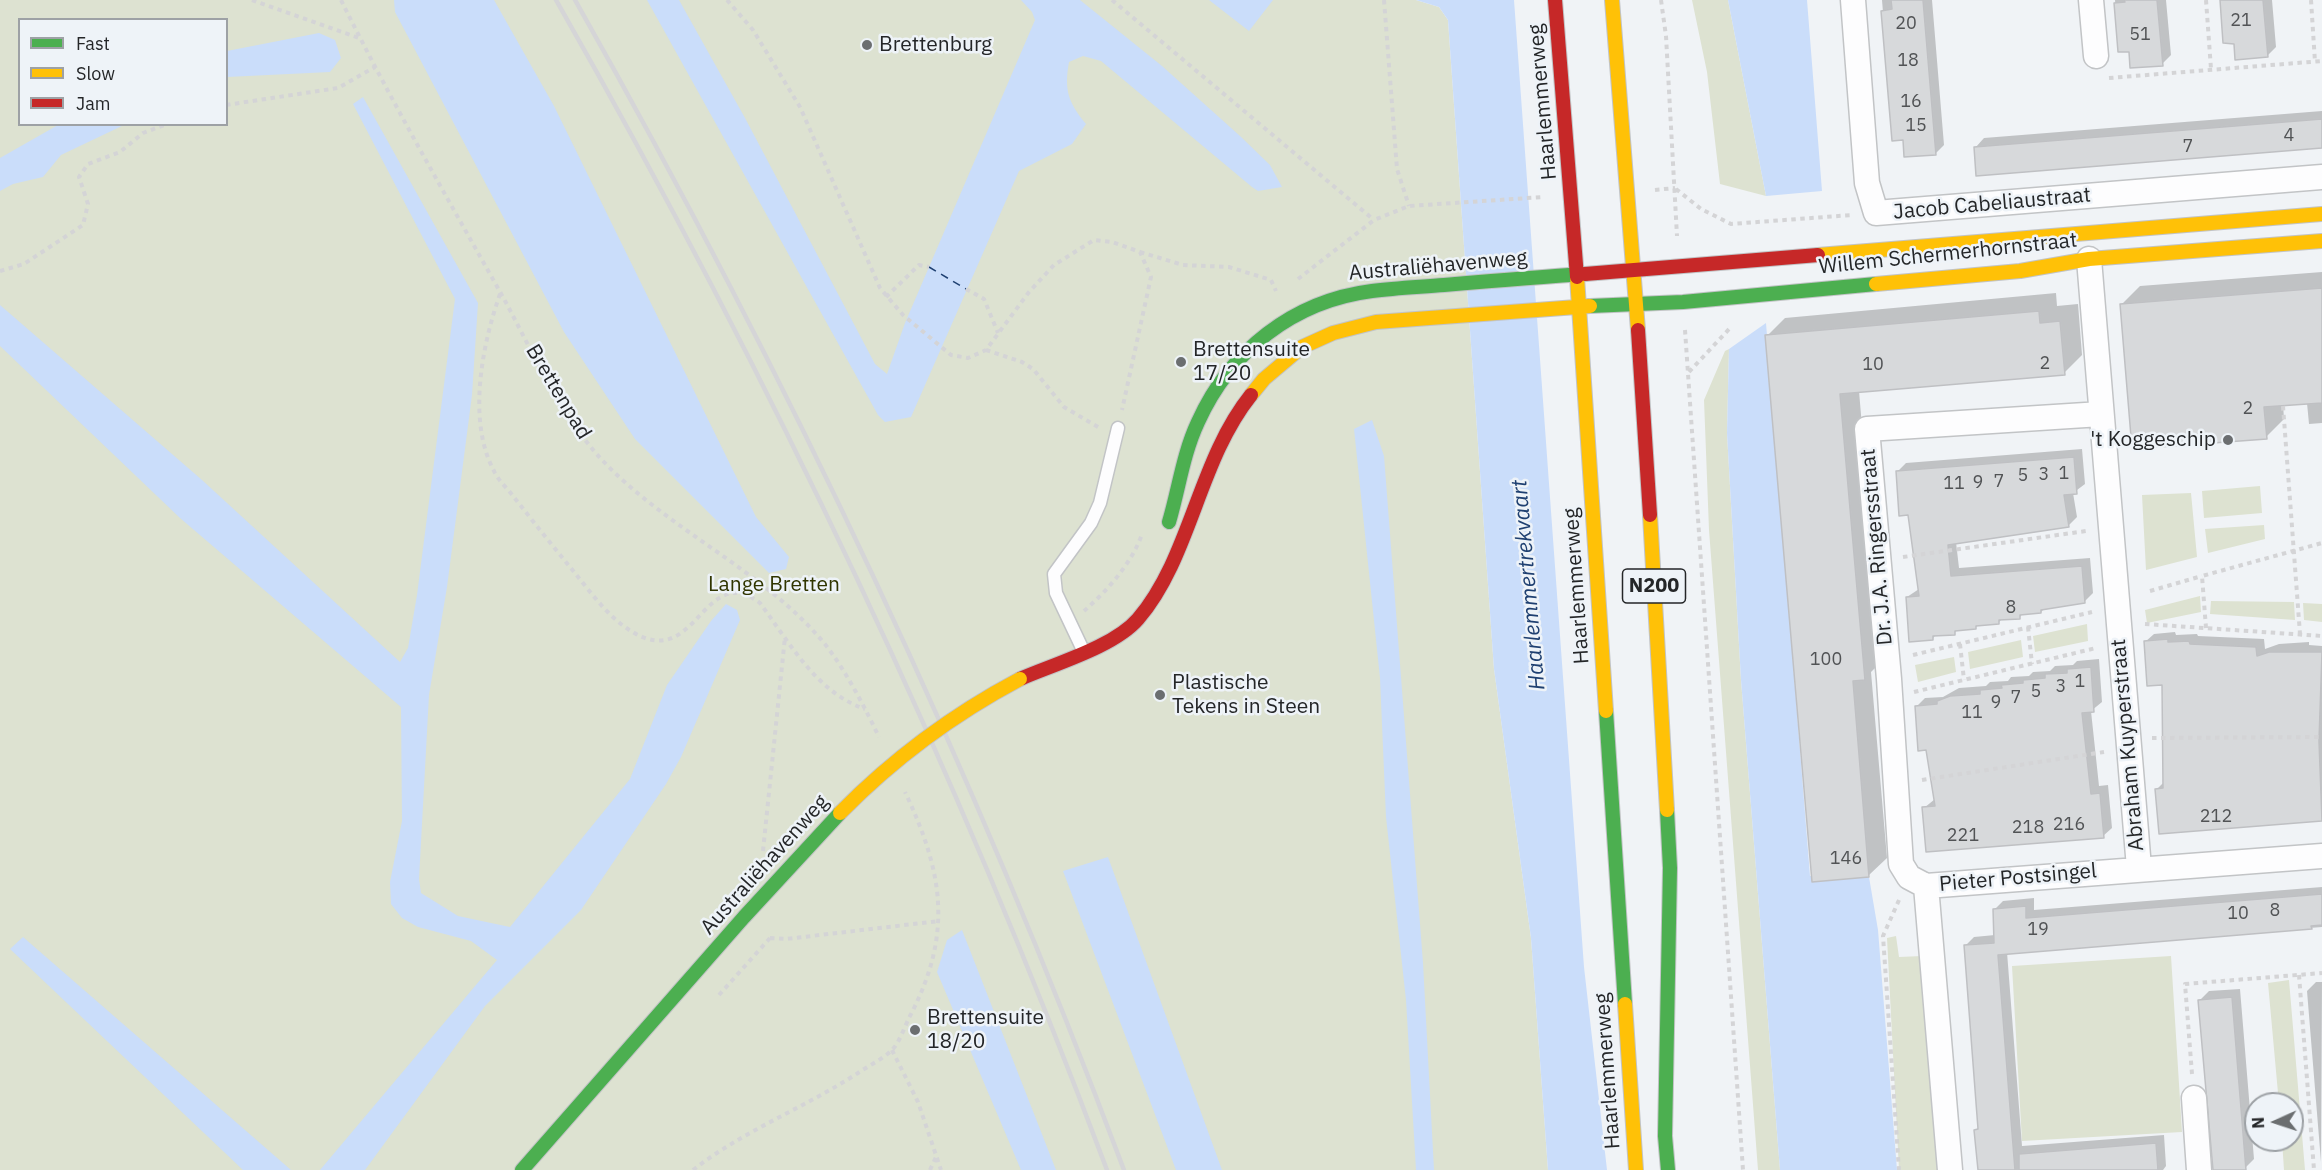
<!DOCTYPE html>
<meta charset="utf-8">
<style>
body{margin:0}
#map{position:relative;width:2322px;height:1170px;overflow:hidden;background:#f0f3f6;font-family:"IBM Plex Sans",sans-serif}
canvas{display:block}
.legend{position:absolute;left:18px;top:18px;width:210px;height:108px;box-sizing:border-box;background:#eef3f8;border:2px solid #9da1a5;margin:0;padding:8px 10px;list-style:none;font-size:18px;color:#242628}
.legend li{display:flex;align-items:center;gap:12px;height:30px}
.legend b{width:30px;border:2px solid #9da1a5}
.north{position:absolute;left:2244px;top:1092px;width:60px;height:60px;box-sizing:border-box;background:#eef3f8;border:2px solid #9da1a5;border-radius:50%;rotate:267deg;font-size:16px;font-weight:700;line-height:24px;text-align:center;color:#242628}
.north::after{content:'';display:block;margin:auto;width:21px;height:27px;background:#6b6e70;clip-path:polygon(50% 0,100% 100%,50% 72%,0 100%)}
</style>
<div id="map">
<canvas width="2322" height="1170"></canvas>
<ul class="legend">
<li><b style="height:8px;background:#4caf50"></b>Fast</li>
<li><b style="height:8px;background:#ffc107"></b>Slow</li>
<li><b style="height:8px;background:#c62828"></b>Jam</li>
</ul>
<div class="north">N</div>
</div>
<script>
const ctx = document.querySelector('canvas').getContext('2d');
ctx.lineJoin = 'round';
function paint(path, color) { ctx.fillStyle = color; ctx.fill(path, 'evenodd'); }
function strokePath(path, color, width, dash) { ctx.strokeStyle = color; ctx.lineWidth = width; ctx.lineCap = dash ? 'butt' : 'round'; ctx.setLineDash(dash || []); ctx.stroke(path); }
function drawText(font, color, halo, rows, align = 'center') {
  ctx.font = font + ' "IBM Plex Sans",sans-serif'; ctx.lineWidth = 5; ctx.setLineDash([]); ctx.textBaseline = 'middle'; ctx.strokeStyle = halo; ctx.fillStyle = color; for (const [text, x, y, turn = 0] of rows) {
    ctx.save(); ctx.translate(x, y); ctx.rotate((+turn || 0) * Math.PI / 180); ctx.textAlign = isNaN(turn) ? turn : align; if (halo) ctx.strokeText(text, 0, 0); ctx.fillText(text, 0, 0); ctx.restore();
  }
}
const green = new Path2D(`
 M0,0h1416l23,7 9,13 46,649 37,269 17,232h-1548zM20,20h206v104h-206z
 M1692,0h36l38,196 -46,-12 -13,-112z
 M1729,349l-2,84 14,247 39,490h-22l-49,-640 -5,-130 21,-49z
 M2260,486l2,27 -58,5 -2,-27z
 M2191,493l6,64 -51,13 -4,-75z
 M2264,525l1,14 -57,14 -3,-24z
 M2200,596l1,16 -54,11 -2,-13z
 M2211,601l83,1 1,18 -85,-6z
 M2303,603l19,1v18l-18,-2z
 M2087,624l1,17 -53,11 -2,-16z
 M2021,640l2,17 -53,12 -2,-17z
 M1954,657l2,15 -38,10 -3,-17z
 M1896,936l3,21 23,-1 17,214h-40l-12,-232z
 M2171,956l11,176 -160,9 -10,-175z
 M2289,980l16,190h-21l-2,-30h10v-36h-13l-11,-121z`);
const water = new Path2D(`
 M394,0h100l60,106 202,411 33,40 -3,12 -17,4 -134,-134 -71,-107 -169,-320z
 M647,0h32l66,118 130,246 12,10 18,-51 130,-303 -3,-8 -11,-12h59l82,66 78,70 30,29 12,22 -24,4 -6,-4 -151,-126 -18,-5 -14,6c-5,28 -1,40 17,62l-14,20 -53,27 -108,246 -26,5 -7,-7z
 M1209,0h64l-24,31z
 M1416,0h98l70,967 23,203h-59l-17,-232 -37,-269 -46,-649 -9,-13z
 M1728,0h79l15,191 -56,5z
 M319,33l16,7 6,18 -11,14 -103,5v-26z
 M363,97l115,206 -6,92 -25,192 -18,108 -10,184 2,14 37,23 52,11 120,-148 37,-94 44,-64 15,-17 11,6 3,10 -59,137 -15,27 -85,126 -96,96 -120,164h-45l177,-210 -26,-19 -53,-14 -16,-9 -11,-14 -1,-22 12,-61 -1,-114 -221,-189 -180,-172v-41l202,175 198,182 8,-14 9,-53 38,-296 -102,-195z
 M58,125h66l-63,30 -18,22 -30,7 -13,7v-33z
 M1766,323l44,553 59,1 9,53 19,240h-117l-39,-490 -14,-247 2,-84z
 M1372,420l12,36 39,507 11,207h-18l-10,-170 -20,-183 -6,-139 -26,-249z
 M1108,857l114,313h-46l-113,-299z
 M962,930l94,240h-35l-84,-198 10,-32z
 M23,937l268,233h-48l-233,-221z`);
const shadow = new Path2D(`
 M1882,0h50l12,145 -9,9 -31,-15h-11z
 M2115,0h51l5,55 -9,9 -32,-13 -11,-1z
 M2221,0h51l4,47 -9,9 -32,-14z
 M2322,111v36l-347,1 9,-10z
 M2322,272v151l-13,1 -2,-21 -24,1 1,15 -18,18 -144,-133 18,-18z
 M2056,293l1,13 21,-2 4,51 -18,18 -205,18 23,270 -11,11 16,186 -18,17 -102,-539 18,-18z
 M2082,449l3,35 -12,9 4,24 -9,9 -112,16 3,26 131,-10 3,35 -8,8 -40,7 -4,4 -18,1 -3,4 -18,2 -3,3 -20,2 -4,4 -17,1 -4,4 -17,1 -4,4 -26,-41 12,-8 -10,-75 -12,-42 9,-9z
 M2175,632l1,3 21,-1 1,2 66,3 1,10 14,-5 30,-2v3l13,1v173l-162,13 -3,-43 7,-7 -1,-99 -18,-41 9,-8z
 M2099,659l3,43 -11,9 8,75 9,-1 4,43 -9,8 -179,-28 11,-9 -8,-50 -11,-42 9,-9 18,-1 16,-9 27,-2 4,-4 18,-1 3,-4 18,-1 4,-4 17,-1 5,-5 18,-1 4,-4z
 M2322,887v40l-315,25 15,194 142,-11 2,31 -3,4h-184l-3,-40 3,-3 -14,-181 9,-9 21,-2 -1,-25 9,-9 31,-3v12z
 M2316,982h6l-1,180 -14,-171z
 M2240,989l14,170 -9,9 -31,2 -14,-170 9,-9z`);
const ferry = new Path2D(`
 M929,267l37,22`);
const building = new Path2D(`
 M1891,0h32l13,155 -32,2 -1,-17 -11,1 -11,-130 11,-2z
 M2124,0h33l6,66 -33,2 -1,-16h-11l-4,-49 11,-1z
 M2220,0h43l5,57 -33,3 -1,-16 -11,-1z
 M2322,119v29l-346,28 -2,-29z
 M2322,288v115l-58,4 3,32 -135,10 -12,-145z
 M2039,311l1,12 20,-2 5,54 -225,19 25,286 -12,1 16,196 -57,5 -47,-547z
 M2074,457l3,37 -13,1 5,32 -121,18 3,31 131,-10 3,37 -44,7v3l-21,2v4l-21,1v4l-23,2v3l-21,2v4l-22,1v4l-24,2 -3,-45 13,-1 -11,-81 -9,1 -3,-45z
 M2168,639v3l21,-1 1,3 66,3 1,9 12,-4h53l-3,89 3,80 -163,13 -4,-45 8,-1 -1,-103 -15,1 -3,-45z
 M2091,667l3,45 -12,1 9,81 9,-1 4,45 -178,14 -4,-45 13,-1 -9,-56 -8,1 -3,-45 22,-2v-3l13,-5 30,-2v-4l22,-2 -1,-3 22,-2v-3l22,-2v-4l22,-1v-4z
 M2322,894v31l-11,1 1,3 -314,26 17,215h-37l-4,-40 4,-1 -14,-184 30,-2 -1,-34 33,-3v12z
 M2232,997l14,173h-33l-15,-170z
 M2156,1143l2,27h-139v-16z`);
const path = new Path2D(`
 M252,0l107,38
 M341,0c49,99 104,194 158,290 32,57 59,123 104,171 65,69 167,113 225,187 20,27 36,58 51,89
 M727,0l26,30 47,77 80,181 23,27 48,40 17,3 18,-8 43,-58 25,-27 40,-25 18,2 28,10 11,25 -29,133
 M1112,0l262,220
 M1384,0l13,169 12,37
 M1661,0l5,36 11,200
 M2206,0l5,69
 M2311,0l4,62
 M2109,78l213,-17
 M226,105l112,-17 37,-21
 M1676,189l25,20 30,15 121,-9
 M1655,190l20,-2
 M1140,252l43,13 46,2 42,13 5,11
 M0,271l24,-7 59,-39 5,-21 -9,-27 9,-13 32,-12 23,-19 24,-9
 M1298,279l76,-59 35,-14 134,-9
 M966,289l18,10 14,34
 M500,294c-18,51 -33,127 -6,177 4,9 13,17 19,25 19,24 38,48 57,71 21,25 43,59 75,71 53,19 62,-75 115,-35 29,39 57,90 105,106
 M886,297l33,-32 10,2
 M1685,330l58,840
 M986,350l36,12 11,7 31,38 34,20
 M1689,372l42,-45
 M2283,406l17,228
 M1903,557l183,-26
 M2150,591l52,-15
 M1084,611c23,-20 48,-48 58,-77
 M2145,624l177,12
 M2028,627l4,37
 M2206,628l-4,-52 120,-33
 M1960,644l4,36
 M1913,655l179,-43
 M1914,692l182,-44
 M2152,738l170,-1
 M1922,780l182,-28
 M763,851l22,-214
 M1899,900l-16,36 16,234
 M770,938l16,1 153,-18
 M2299,975l15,195
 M719,995l51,-57
 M892,1050l26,52 23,68
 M2192,1074l-7,-90 137,-11
 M693,1170c50,-39 111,-62 165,-97 10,-7 25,-14 34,-23 8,-8 13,-25 19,-36 42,-81 32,-142 -6,-222
 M930,1170l6,-13`);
const lane = new Path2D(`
 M1083,650l-27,-57 -2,-19 37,-51 9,-20 18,-75`);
const street = new Path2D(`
 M1853,0l14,183 9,30 446,-36
 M2091,0l5,56
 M2089,259l50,609
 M1926,886l-17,-9 -8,-13 -12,-185 -22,-250 234,-15
 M1926,886l396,-30
 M1926,886l24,284
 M2194,1098l5,72`);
const fast = new Path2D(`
 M1590,306l93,-4 193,-18
 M1169,522c10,-34 14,-68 29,-100 32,-71 95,-121 174,-131 24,-3 48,-4 72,-6 47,-4 94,-8 141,-11
 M1606,711l19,293
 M1667,810l3,58 -5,268 3,34
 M522,1170l222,-253 96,-104`);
const slow = new Path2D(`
 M1612,0l26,330
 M1818,255l504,-41
 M1577,277l29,434
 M1876,284l144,-13 69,-12 233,-18
 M1251,395l13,-16 38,-32 31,-14 43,-11 214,-16
 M1650,515l17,295
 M1625,1004l11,166`);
const jam = new Path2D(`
 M1555,0l22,277
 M1585,274l233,-19
 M1638,330l12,185
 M1020,679c34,-15 94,-32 118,-60 53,-62 60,-158 113,-224`);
const rail = new Path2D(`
 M556,0c214,375 399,766 551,1170
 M575,0c213,376 397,766 549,1170`);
const slowBridge = new Path2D(`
 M840,813c54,-55 112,-98 180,-134`);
const markers = [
 [867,45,6,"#6b6e70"],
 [1181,362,6,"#6b6e70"],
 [2228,440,6,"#6b6e70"],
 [1160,695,6,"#6b6e70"],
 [915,1030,6,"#6b6e70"]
];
const numberNames = [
 ["21",2241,21],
 ["20",1906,24],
 ["51",2140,35],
 ["18",1908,61],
 ["16",1911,102],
 ["15",1916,126],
 ["4",2289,136],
 ["7",2188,147],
 ["2",2045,364],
 ["10",1873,365],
 ["2",2248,409],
 ["1",2064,474],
 ["3",2044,475],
 ["5",2023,476],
 ["7",1999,482],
 ["9",1978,483],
 ["11",1954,484],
 ["8",2011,608],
 ["100",1826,660],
 ["1",2080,682],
 ["3",2061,687],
 ["5",2036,692],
 ["7",2016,698],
 ["9",1996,703],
 ["11",1972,713],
 ["212",2216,817],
 ["216",2069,825],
 ["218",2028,828],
 ["221",1963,836],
 ["146",1846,859],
 ["8",2275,911],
 ["10",2238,914],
 ["19",2038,930]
];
const shields = [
 [1654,586,63]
];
const shieldNames = [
 ["N200",1654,586]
];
const poiNames = [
 ["Brettenburg",879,45],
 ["Brettensuite",1193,350],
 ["17/20",1193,374],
 ["'t Koggeschip",2216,440,"right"],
 ["Plastische",1172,683],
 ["Tekens in Steen",1172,707],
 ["Brettensuite",927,1018],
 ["18/20",927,1042]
];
const streetNames = [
 ["Haarlemmerweg",1543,102,-95],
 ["Jacob Cabeliaustraat",1992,204,-5],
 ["Willem Schermerhornstraat",1948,254,-6],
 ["Australiëhavenweg",1438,266,-5],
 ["Brettenpad",558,392,59],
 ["Dr. J.A. Ringersstraat",1877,547,-95],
 ["Haarlemmerweg",1577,586,-94],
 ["Abraham Kuyperstraat",2128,745,-95],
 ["Australiëhavenweg",765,865,-48],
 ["Pieter Postsingel",2018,878,-5],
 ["Haarlemmerweg",1608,1071,-94]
];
const parkNames = [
 ["Lange Bretten",774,585]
];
const waterNames = [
 ["Haarlemmertrekvaart",1529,585,-95]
];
paint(green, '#dde2d1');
paint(water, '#caddfa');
paint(shadow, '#0003');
strokePath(ferry, '#1f4071', 1.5, [8, 6]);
paint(building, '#d7d9db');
strokePath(building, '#bfc0c3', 1.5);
strokePath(lane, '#c2c4c6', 15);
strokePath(street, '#c2c4c6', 27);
strokePath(fast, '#c2c4c6', 16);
strokePath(slow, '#c2c4c6', 16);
strokePath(jam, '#c2c4c6', 16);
strokePath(path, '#d4d4d6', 4, [4.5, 4.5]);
strokePath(lane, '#fdfdfe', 12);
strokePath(street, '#fdfdfe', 24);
strokePath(fast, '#4caf50', 14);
strokePath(slow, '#ffc107', 14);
strokePath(jam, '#c62828', 14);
strokePath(rail, '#d5d5d7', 4.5);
strokePath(slowBridge, '#c2c4c6', 16, []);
strokePath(slowBridge, '#ffc107', 14);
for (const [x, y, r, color] of markers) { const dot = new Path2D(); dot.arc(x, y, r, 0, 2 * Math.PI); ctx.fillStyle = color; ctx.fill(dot); strokePath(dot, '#eef3f8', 2); }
drawText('18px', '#515355', null, numberNames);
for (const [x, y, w] of shields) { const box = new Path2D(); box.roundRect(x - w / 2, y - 17, w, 34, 4.5); ctx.fillStyle = '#eef3f8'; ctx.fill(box); strokePath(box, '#242628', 1.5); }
drawText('bold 20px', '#242628', null, shieldNames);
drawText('21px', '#242628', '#eef3f8', poiNames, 'left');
drawText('21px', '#242628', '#eef3f8', streetNames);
drawText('21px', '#303500', '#eef3f8', parkNames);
drawText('italic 22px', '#1f4071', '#eef3f8', waterNames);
</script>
